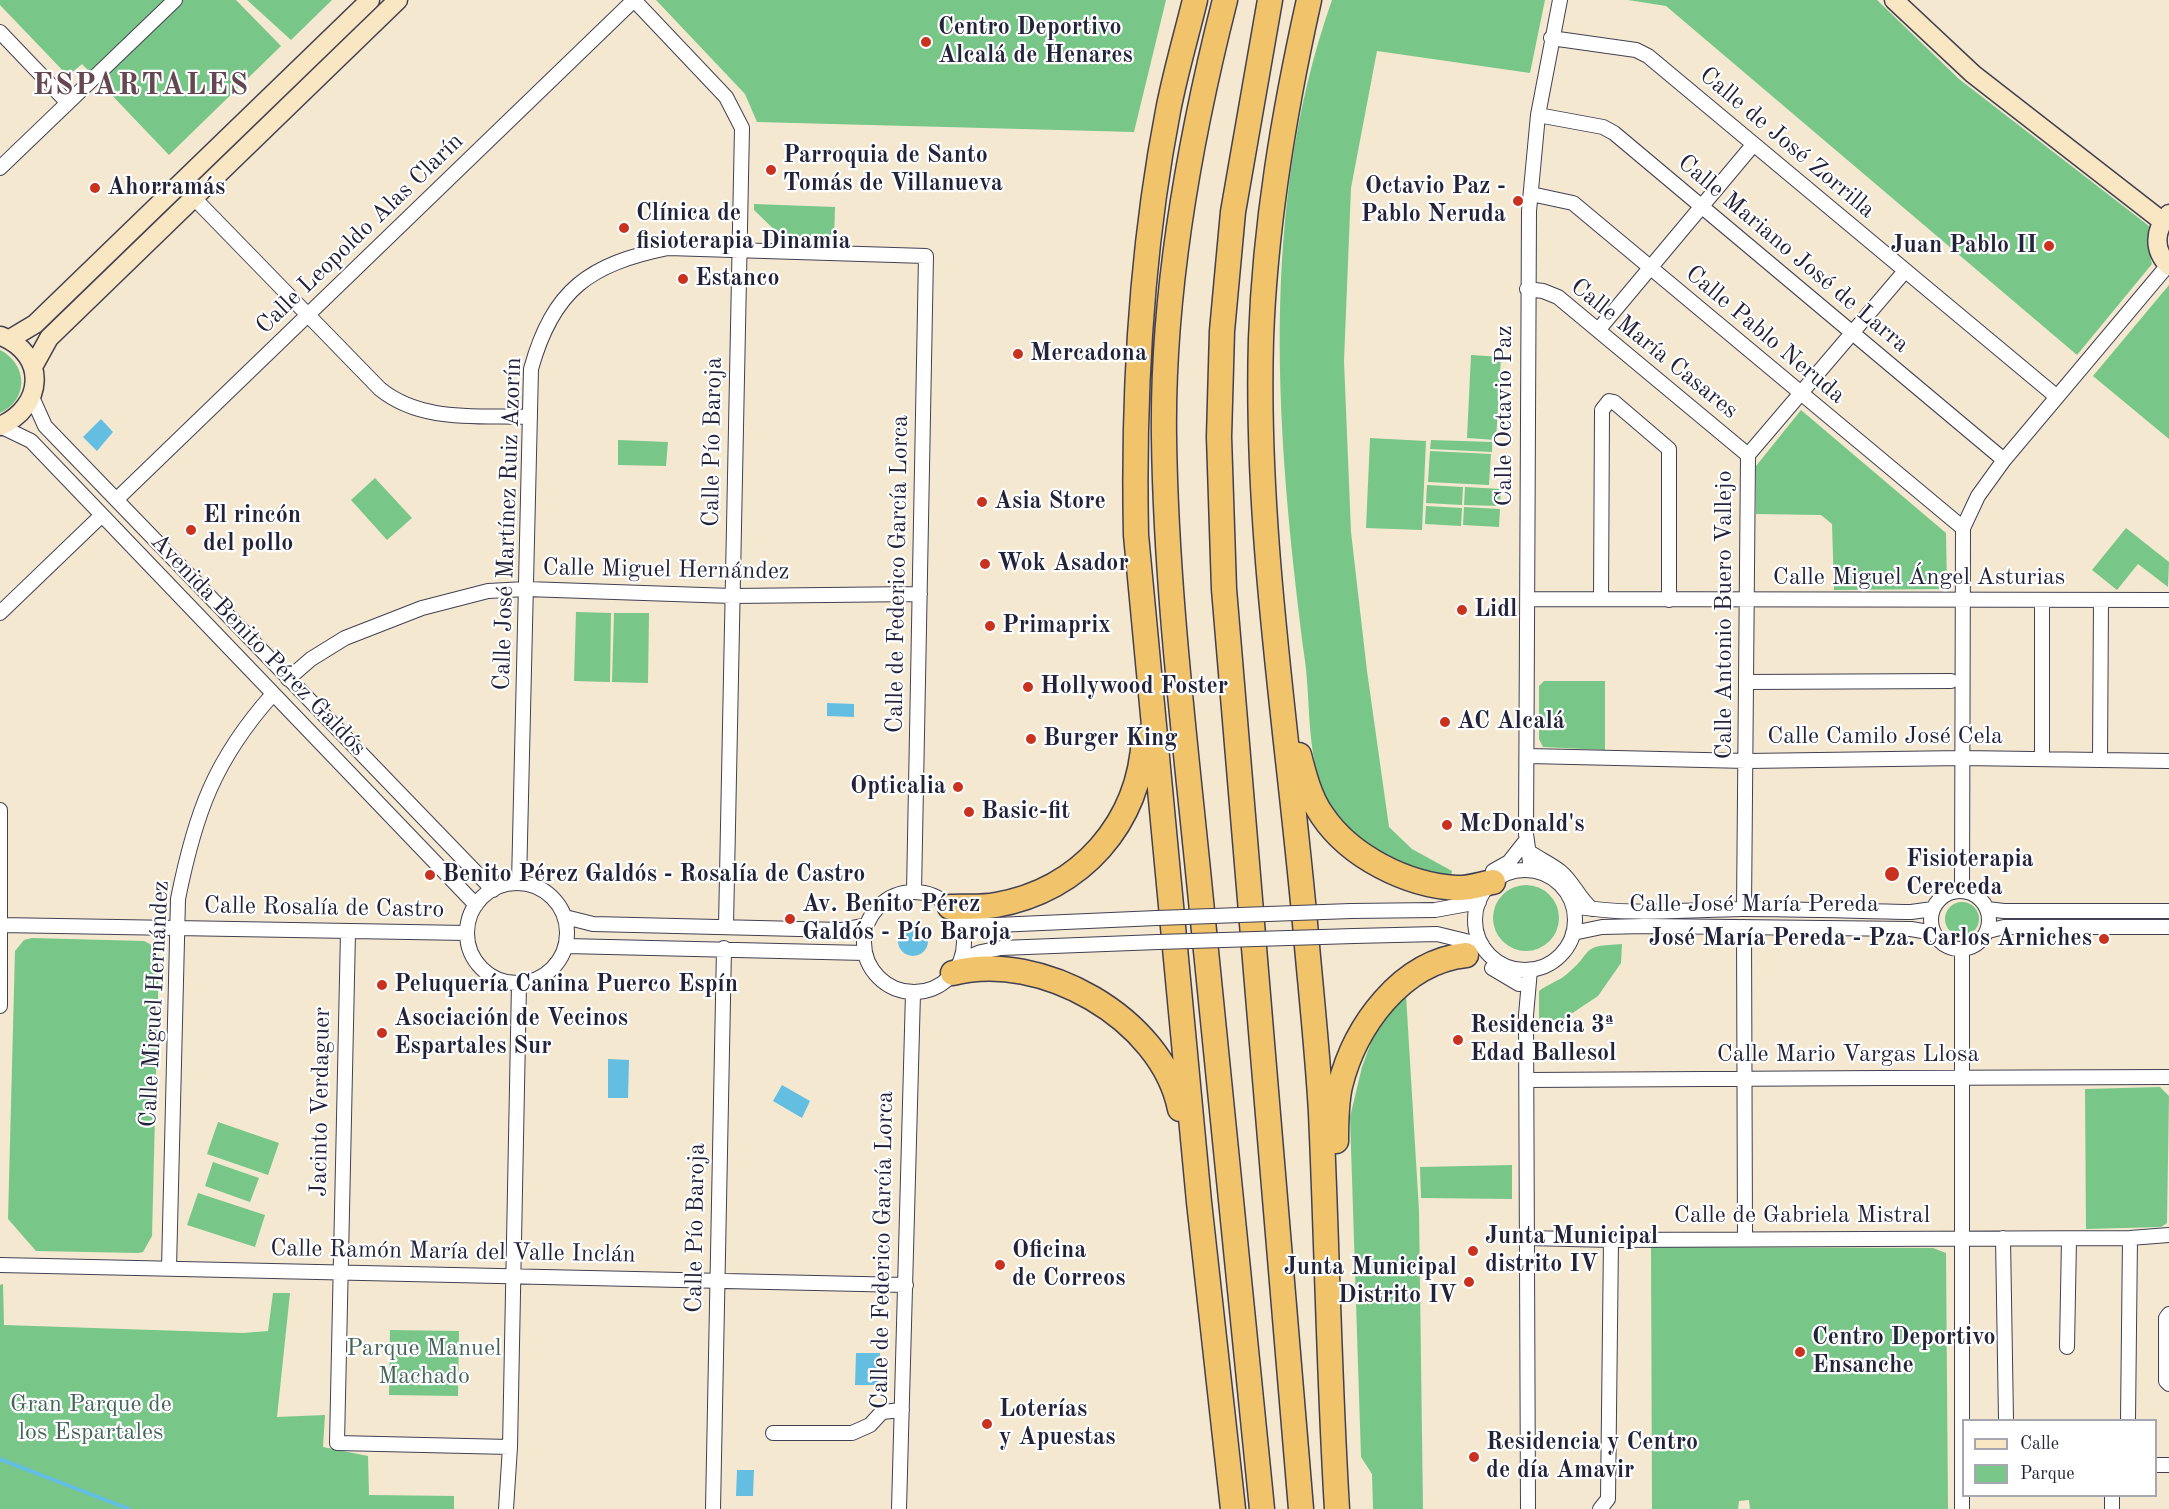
<!DOCTYPE html>
<meta charset="utf-8">
<style>
body{margin:0}
#map{position:relative;width:2169px;height:1509px;overflow:hidden;background:#f4e8d1;font-family:"Old Standard TT",serif}
canvas{display:block}
.legend{position:absolute;left:1962px;top:1419px;width:195px;height:78px;box-sizing:border-box;background:#fff;border:2px solid #a7a7b1;margin:0;padding:8px 10px;list-style:none;font-size:18px;color:#22223b}
.legend li{display:flex;align-items:center;gap:12px;height:30px}
.legend b{width:30px;border:2px solid #a7a7b1}
</style>
<div id="map">
<canvas width="2169" height="1509"></canvas>
<ul class="legend">
<li><b style="height:8px;background:#f9e7c3"></b>Calle</li>
<li><b style="height:16px;background:#78c788"></b>Parque</li>
</ul>
</div>
<script>
const ctx = document.querySelector('canvas').getContext('2d');
ctx.lineJoin = 'round';
function paint(path, color) { ctx.fillStyle = color; ctx.fill(path, 'evenodd'); }
function strokePath(path, color, width, dash) { ctx.strokeStyle = color; ctx.lineWidth = width; ctx.lineCap = dash ? 'butt' : 'round'; ctx.setLineDash(dash || []); ctx.stroke(path); }
function drawText(font, color, halo, rows, align = 'center') {
  ctx.font = font + ' "Old Standard TT",serif'; ctx.lineWidth = 4.5; ctx.setLineDash([]); ctx.textBaseline = 'middle'; ctx.strokeStyle = halo; ctx.fillStyle = color; for (const [text, x, y, turn = 0] of rows) {
    ctx.save(); ctx.translate(x, y); ctx.rotate((+turn || 0) * Math.PI / 180); ctx.textAlign = isNaN(turn) ? turn : align; if (halo) ctx.strokeText(text, 0, 0); ctx.fillText(text, 0, 0); ctx.restore();
  }
}
const green = new Path2D(`
 M0,0h236l45,46 -112,109 -87,-91 -14,12 -68,-71z
 M247,0h85l-41,40z
 M656,0h510l-32,132 -377,-10 -12,-28z
 M1332,0h213l-15,73 -153,-22 -26,137 -7,173 7,171 16,139 22,156 23,22 40,22 -2,11c-7,-1 -16,-2 -23,-5 -13,-4 -68,-33 -76,-42 -9,-8 -16,-22 -22,-32 -23,-41 -18,-97 -24,-142 -28,-219 -48,-449 27,-661z
 M1628,0h249l82,79 190,147 -2,17 5,21 -75,91 -411,-349z
 M754,204l81,3 -1,35 -48,-1 -32,-31z
 M2169,285v154l-76,-63z
 M0,350c28,14 29,50 0,63z
 M1471,355l30,2 -5,83 -29,-2z
 M1801,410l145,123 1,56 -113,1 -2,-66 -11,-9 -65,-1v-48z
 M1370,438l56,3 -4,89 -56,-2z
 M618,440l50,2 -2,24 -48,-1z
 M1431,440l61,2v10l-62,-3z
 M1430,451l61,3 -2,31 -61,-3z
 M375,478l37,40 -25,22 -36,-40z
 M1427,485l36,2 -1,18 -36,-2z
 M1465,487l36,2 -1,17 -36,-1z
 M1426,506l36,2 -1,18 -36,-2z
 M1464,507l36,2 -1,18 -36,-2z
 M2126,528l43,34 -1,25 -30,-23 -21,26 -25,-20z
 M576,612l35,1 -1,69 -36,-1z
 M614,613h35l-1,70 -36,-1z
 M1544,681h61v69l-62,-3 -4,-8v-53z
 M1493 918a33 33 0 1 1 66 0a33 33 0 1 1-66 0Z
 M1945 919a17 17 0 1 1 34 0a17 17 0 1 1-34 0Z
 M32,938l112,3 6,3 9,11 -7,281 -9,16 -5,1 -102,-2 -28,-32 7,-268 9,-11z
 M1622,944l-1,19 -23,33 -36,24h-23v-29c9,-7 20,-10 28,-17 29,-24 11,-28 55,-30z
 M1406,995l13,216 4,298h-50l-1,-35 -11,-17 -11,-340 12,-50 14,-38z
 M2160,1087l9,9 -2,127 -6,4 -75,2 -1,-140z
 M218,1122l61,21 -11,32 -61,-21z
 M213,1162l46,16 -9,24 -45,-16z
 M1512,1165v34l-91,-1 -1,-31z
 M198,1193l67,22 -10,32 -68,-22z
 M1651,1247l282,1 13,5 2,256h-198l-1,-9 -10,1 -1,8h-86z
 M3,1284l1,41 239,8 25,-2 5,-38h17l-13,124 48,-2 -2,32 45,9 1,39 85,1v13h-454v-224z
 M390,1330l69,1 -1,65 -69,-1z`);
const water = new Path2D(`
 M101,419l12,13 -16,19 -14,-14z
 M827,703l27,1v13l-27,-1z
 M898 941a15 15 0 1 1 30 0a15 15 0 1 1-30 0Z
 M608,1059l21,1 -1,38h-20z
 M782,1085l28,16 -8,17 -29,-17z
 M856,1353h24l-2,32h-23z
 M737,1470h17l-1,26h-17z`);
const stream = new Path2D(`
 M0,1459l129,50`);
const street = new Path2D(`
 M634,0l92,97 16,31 -16,798
 M0,32l67,70
 M1551,38l85,12 12,6 409,341
 M1538,115l65,12 11,6 390,327
 M0,168l175,-168
 M1531,194l42,9 390,325
 M194,198l186,191c42,34 98,26 150,28
 M1527,289l16,2 15,6 190,158
 M1599,329l154,-184
 M32,397l13,29 448,464
 M0,426l31,15 445,464
 M117,499l517,-499
 M1528,599l641,1
 M1601,599l1,-189 7,-9 5,1 55,47v151
 M0,613l102,-98
 M288,679l23,-20 34,-21 77,-30 66,-17 38,-2 206,7 188,-2
 M1746,682l205,-1
 M1529,756l218,5 216,-3 206,3
 M2042,759v-159
 M2100,760l1,-160
 M0,810v196
 M1528,851c11,8 23,13 33,21 13,11 18,27 31,37
 M1531,869l-5,-35 3,-623 9,-96 22,-115
 M1475 920a50 50 0 1 1 100 0a50 50 0 1 1-100 0Z
 M1493,871l16,-9 15,-19
 M519,883l12,-514c22,-80 59,-105 137,-121l258,8 -12,636
 M467 933a50 50 0 1 1 100 0a50 50 0 1 1-100 0Z
 M1962,891l1,-363 15,-32 26,-36 164,-195
 M1931 920a29 29 0 1 1 58 0a29 29 0 1 1-58 0Z
 M864 942a50 50 0 1 1 100 0a50 50 0 1 1-100 0Z
 M1573,906c55,10 112,4 169,3 56,0 112,2 169,3l22,-3
 M1744,909l4,-454 157,-184
 M1987,909l17,2h165
 M1351,911l84,-1 44,-8
 M565,917l28,7 248,6 26,-5
 M959,920l17,5h20l161,-7
 M0,925l467,8
 M1744,927l1,311
 M1988,931l16,-4h165
 M348,932l-11,511 173,4
 M1573,933l29,-6 42,-1 267,3 23,4
 M1354,936l83,-2 45,11
 M566,946l299,7
 M961,960l20,-8 20,-4 157,-6
 M1492,968l27,16
 M1527,1080c214,-3 428,-1 642,-3
 M1528,1238l83,2 519,-2 39,-3
 M2003,1238l3,182
 M0,1265l906,20
 M169,1268l9,-369c17,-85 36,-139 95,-205
 M2169,1314l-3,4v63l3,3
 M2067,1347l2,-108
 M2128,1420l2,-182
 M773,1433h79l18,-8 12,-13 20,-2
 M2156,1465h13
 M506,1509l4,-62 9,-463
 M713,1509l11,-561
 M899,1509l14,-516
 M1528,1509l-2,-494 4,-45
 M1600,1509l8,-10 3,-259
 M1962,1509v-559
 M2112,1509v-13`);
const secondary = new Path2D(`
 M1894,0l79,74 189,147
 M2169,214c-15,16 -16,36 0,52
 M10,339l25,-15 335,-324
 M33,367l16,-29 349,-338
 M0,426c44,-19 48,-71 1,-90`);
const highway = new Path2D(`
 M1195,0c-9,37 -20,74 -27,111 -27,140 -35,282 -32,424l63,667 34,307
 M1225,0c-35,138 -63,295 -61,437 2,155 22,310 37,464 20,203 40,406 61,608
 M1270,0l-37,212 -11,119 -3,106 5,152 77,920
 M1309,0c-25,112 -44,224 -48,339 -6,203 29,405 46,607 5,56 11,112 14,167 6,132 8,264 16,396
 M1299,755c5,20 11,43 23,60 28,42 85,70 134,73 12,1 25,-4 37,-6
 M950,907c14,-1 31,1 46,-2 85,-15 144,-82 148,-168
 M953,973c87,-23 209,45 227,136
 M1336,1141c0,-18 0,-37 4,-55 15,-60 61,-124 126,-131`);
const streetBridge = new Path2D(`
 M1157,918l194,-7
 M1158,942l196,-6`);
const markers = [
 [926,42,6,"#c8321e"],
 [771,170,6,"#c8321e"],
 [95,188,6,"#c8321e"],
 [1518,201,6,"#c8321e"],
 [624,228,6,"#c8321e"],
 [2049,246,6,"#c8321e"],
 [683,279,6,"#c8321e"],
 [1018,354,6,"#c8321e"],
 [982,502,6,"#c8321e"],
 [191,530,6,"#c8321e"],
 [985,564,6,"#c8321e"],
 [1462,610,6,"#c8321e"],
 [990,626,6,"#c8321e"],
 [1028,687,6,"#c8321e"],
 [1445,722,6,"#c8321e"],
 [1031,739,6,"#c8321e"],
 [958,787,6,"#c8321e"],
 [969,812,6,"#c8321e"],
 [1447,825,6,"#c8321e"],
 [1892,874,8,"#c8321e"],
 [430,875,6,"#c8321e"],
 [790,919,6,"#c8321e"],
 [2104,939,6,"#c8321e"],
 [382,985,6,"#c8321e"],
 [382,1033,6,"#c8321e"],
 [1458,1040,6,"#c8321e"],
 [1473,1251,6,"#c8321e"],
 [1000,1265,6,"#c8321e"],
 [1469,1282,6,"#c8321e"],
 [1800,1352,6,"#c8321e"],
 [987,1424,6,"#c8321e"],
 [1474,1457,6,"#c8321e"]
];
const poiNames = [
 ["Centro Deportivo",938,28],
 ["Alcalá de Henares",938,56],
 ["Parroquia de Santo",783,156],
 ["Tomás de Villanueva",783,184],
 ["Octavio Paz -",1506,187,"right"],
 ["Pablo Neruda",1506,215,"right"],
 ["Ahorramás",107,188],
 ["Clínica de",636,214],
 ["fisioterapia Dinamia",636,242],
 ["Juan Pablo II",2037,246,"right"],
 ["Estanco",695,279],
 ["Mercadona",1030,354],
 ["Asia Store",994,502],
 ["El rincón",203,516],
 ["del pollo",203,544],
 ["Wok Asador",997,564],
 ["Lidl",1474,610],
 ["Primaprix",1002,626],
 ["Hollywood Foster",1040,687],
 ["AC Alcalá",1457,722],
 ["Burger King",1043,739],
 ["Opticalia",946,787,"right"],
 ["Basic-fit",981,812],
 ["McDonald's",1459,825],
 ["Fisioterapia",1906,860],
 ["Cereceda",1906,888],
 ["Benito Pérez Galdós - Rosalía de Castro",442,875],
 ["Av. Benito Pérez",802,905],
 ["Galdós - Pío Baroja",802,933],
 ["José María Pereda - Pza. Carlos Arniches",2092,939,"right"],
 ["Peluquería Canina Puerco Espín",394,985],
 ["Asociación de Vecinos",394,1019],
 ["Espartales Sur",394,1047],
 ["Residencia 3ª",1470,1026],
 ["Edad Ballesol",1470,1054],
 ["Junta Municipal",1485,1237],
 ["distrito IV",1485,1265],
 ["Oficina",1012,1251],
 ["de Correos",1012,1279],
 ["Junta Municipal",1457,1268,"right"],
 ["Distrito IV",1457,1296,"right"],
 ["Centro Deportivo",1812,1338],
 ["Ensanche",1812,1366],
 ["Loterías",999,1410],
 ["y Apuestas",999,1438],
 ["Residencia y Centro",1486,1443],
 ["de día Amavir",1486,1471]
];
const streetNames = [
 ["Calle de José Zorrilla",1787,143,40],
 ["Calle Leopoldo Alas Clarín",360,234,-44],
 ["Calle Mariano José de Larra",1793,254,40],
 ["Calle Pablo Neruda",1765,335,40],
 ["Calle María Casares",1654,349,39],
 ["Calle Octavio Paz",1505,416,-90],
 ["Calle Pío Baroja",713,442,-89],
 ["Calle José Martínez Ruiz Azorín",508,524,-88],
 ["Calle Miguel Hernández",666,570,1],
 ["Calle de Federico García Lorca",898,574,-89],
 ["Calle Miguel Ángel Asturias",1919,578],
 ["Calle Antonio Buero Vallejo",1725,615,-90],
 ["Avenida Benito Pérez Galdós",258,645,46],
 ["Calle Camilo José Cela",1885,737],
 ["Calle José María Pereda",1754,905],
 ["Calle Rosalía de Castro",324,908,1],
 ["Calle Miguel Hernández",155,1004,-87],
 ["Calle Mario Vargas Llosa",1848,1055],
 ["Jacinto Verdaguer",321,1102,-89],
 ["Calle de Gabriela Mistral",1802,1216],
 ["Calle Pío Baroja",696,1228,-89],
 ["Calle de Federico García Lorca",883,1250,-89],
 ["Calle Ramón María del Valle Inclán",453,1252,1]
];
const parkNames = [
 ["Parque Manuel",424,1349],
 ["Machado",424,1377],
 ["Gran Parque de",91,1405],
 ["los Espartales",91,1433]
];
const districtNames = [
 ["ESPARTALES",141,86]
];
paint(green, '#78c788');
paint(water, '#63bee1');
strokePath(stream, '#63bee1', 4);
strokePath(street, '#424052', 16);
strokePath(secondary, '#424052', 21);
strokePath(highway, '#424052', 27);
strokePath(street, '#fff', 14);
strokePath(secondary, '#f9e7c3', 18);
strokePath(highway, '#f1c36a', 24);
strokePath(streetBridge, '#424052', 16, []);
strokePath(streetBridge, '#fff', 14);
for (const [x, y, r, color] of markers) { const dot = new Path2D(); dot.arc(x, y, r, 0, 2 * Math.PI); ctx.fillStyle = color; ctx.fill(dot); strokePath(dot, '#fff', 2); }
drawText('bold 24px', '#22223b', '#fff', poiNames, 'left');
drawText('24px', '#22223b', '#fff', streetNames);
drawText('24px', '#44645a', '#fff', parkNames);
ctx.letterSpacing = '1.5px';
drawText('bold 30px', '#644751', '#fff', districtNames);
ctx.letterSpacing = '0px';
</script>
